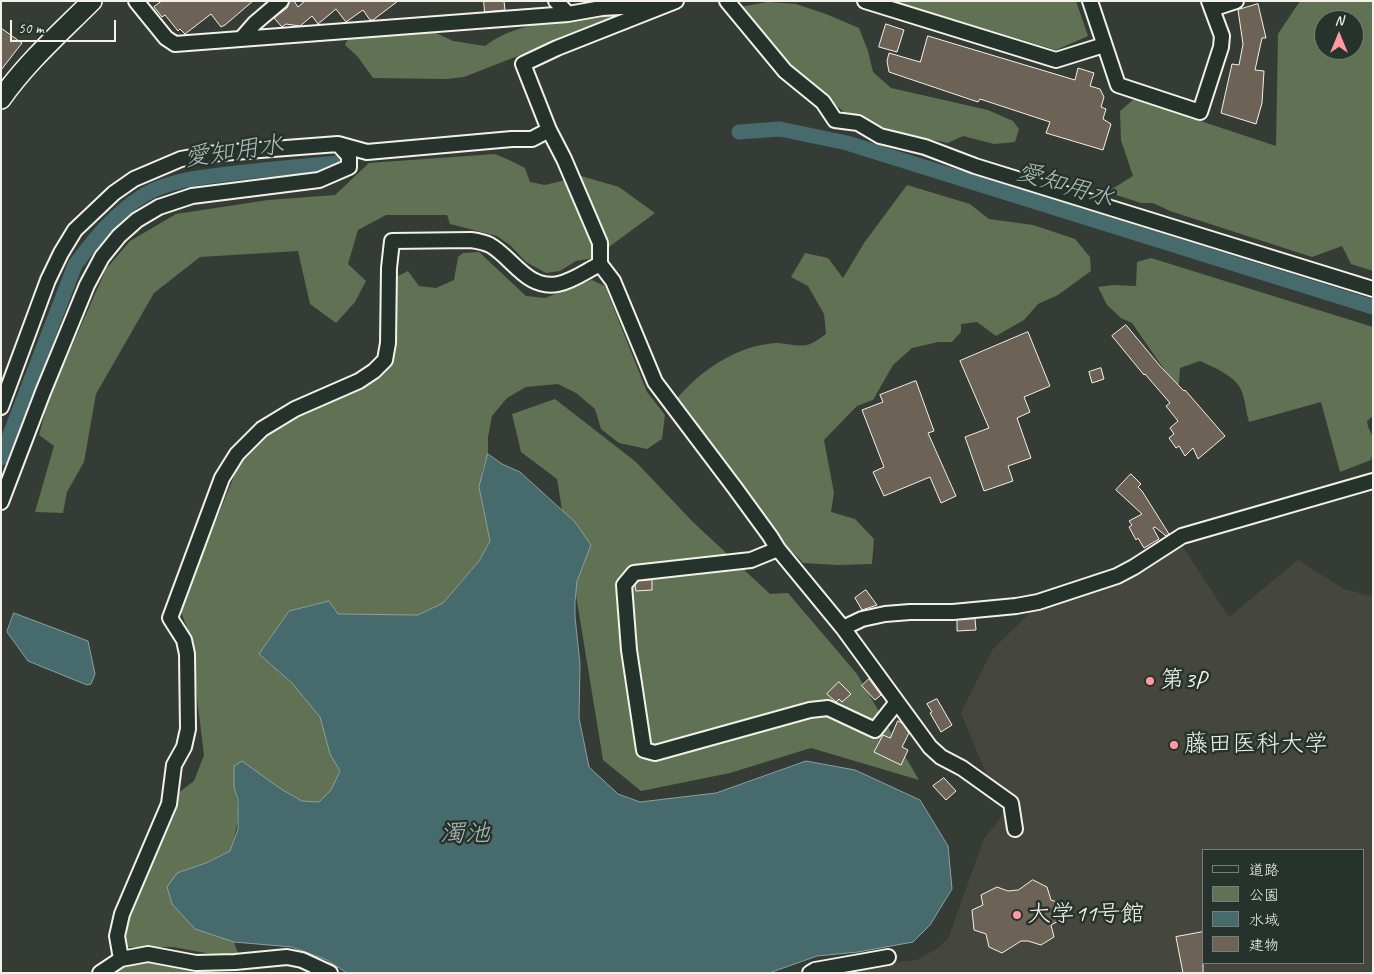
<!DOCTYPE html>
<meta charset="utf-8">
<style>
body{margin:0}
#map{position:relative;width:1374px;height:974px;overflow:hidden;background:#343c35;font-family:Caveat,"Klee One",sans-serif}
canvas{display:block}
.frame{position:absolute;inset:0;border:2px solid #f4f1e8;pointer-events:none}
.legend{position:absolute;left:1202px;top:849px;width:162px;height:115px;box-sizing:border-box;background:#26332d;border:1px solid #787f78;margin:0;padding:6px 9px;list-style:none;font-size:15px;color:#f4f1e8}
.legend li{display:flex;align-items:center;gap:10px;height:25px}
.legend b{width:25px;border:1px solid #787f78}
.north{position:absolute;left:1314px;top:10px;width:50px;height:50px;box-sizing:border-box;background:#26332d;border:1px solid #787f78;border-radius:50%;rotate:0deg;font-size:14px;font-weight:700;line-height:20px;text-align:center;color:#f4f1e8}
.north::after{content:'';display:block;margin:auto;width:18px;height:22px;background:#ff9aa2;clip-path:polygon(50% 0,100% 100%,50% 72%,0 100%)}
.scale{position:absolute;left:10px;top:20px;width:106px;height:22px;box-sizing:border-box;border:2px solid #f4f1e8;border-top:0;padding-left:6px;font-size:15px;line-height:18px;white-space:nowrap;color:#f4f1e8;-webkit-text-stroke:4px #26332d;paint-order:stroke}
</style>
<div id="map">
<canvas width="1374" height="974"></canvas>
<div class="frame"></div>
<ul class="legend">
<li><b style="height:6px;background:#26332d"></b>道路</li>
<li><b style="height:14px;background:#617153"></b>公園</li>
<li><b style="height:14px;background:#476a6d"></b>水域</li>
<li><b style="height:14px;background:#6c6256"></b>建物</li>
</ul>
<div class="north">N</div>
<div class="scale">50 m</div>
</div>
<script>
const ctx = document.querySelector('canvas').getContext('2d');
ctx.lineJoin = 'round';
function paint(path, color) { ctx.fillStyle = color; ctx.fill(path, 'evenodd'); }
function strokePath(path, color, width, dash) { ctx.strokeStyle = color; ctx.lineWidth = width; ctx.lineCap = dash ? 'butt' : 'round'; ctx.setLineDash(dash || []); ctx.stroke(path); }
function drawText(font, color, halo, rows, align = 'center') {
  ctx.font = font + ' Caveat,"Klee One",sans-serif'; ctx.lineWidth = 5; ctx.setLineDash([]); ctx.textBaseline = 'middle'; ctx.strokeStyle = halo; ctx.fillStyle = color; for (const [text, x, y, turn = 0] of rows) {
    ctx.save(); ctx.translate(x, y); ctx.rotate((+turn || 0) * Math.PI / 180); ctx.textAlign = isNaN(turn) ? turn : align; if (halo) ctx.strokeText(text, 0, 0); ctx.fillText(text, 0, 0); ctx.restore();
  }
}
const built = new Path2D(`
 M1179,541l50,76 69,-57 46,29 29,8v376h-540l56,-10 28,-3 21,-12 10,-9 36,-100 16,-20 11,-22 -23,-19 -27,-65 32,-64 45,-44zM1203,850h160v113h-160z`);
const green = new Path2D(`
 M892,1h184l12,35 -32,14z
 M1300,1h73v270l-22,-7 -9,-18 -30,11 -142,-46 -17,-8h-12l-34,-11 26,-16 -12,-36 -1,-29 14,-12 142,47 2,-112zM1324,20h30v30h-30z
 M768,2l28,2 30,10 33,14 9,23 5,21 18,16 97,22 25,11 6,8 -4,13 -21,2 -31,-8 -15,7 -45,-9 -55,-19 -54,-42 -54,-66z
 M625,14l-161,63 -17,2 -74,-1 -15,-21 -13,-12 4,-9 79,-7 25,12 32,5c36,-28 96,-27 140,-32z
 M495,154l14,6 16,8 5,14 15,3 36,-9 38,11 36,26 -61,45 -18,3 -16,10 -14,2 -20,-11 -15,-16 -14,-10 -47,-12 -3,-9h-61l-28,15 -10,34 18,17 -11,21 -19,21 -26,-19 -12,-53 -98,6 -46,36 -58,101 -12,68 -17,30 -4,21 -28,-1 19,-66 -15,-11 10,-37 57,-129 24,-28 46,-27 92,-14 67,-5 34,-32z
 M907,185l63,19 19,15 44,6 42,14 15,18 1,14 -33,24 -20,9 -14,16 -28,16 -19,-14 -16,2v8l-9,10h-14l-26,6 -19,17 -20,35 -16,6 -33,34 10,53 -3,19 24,7 19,20 -2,25 -34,1 -35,-2 -43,-45 -85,-117c23,-29 62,-56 101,-58 10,0 25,5 34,1 6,-2 11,-7 16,-10l-2,-20 -16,-28 -17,-9 14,-24 23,5 15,20 21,-35z
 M479,252l47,44 19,2 47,-18 13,6 42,106 18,23 -3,24 -15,10 -28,-6 -18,-14 -6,-20 -19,-16 -18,-9 -32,3 -19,11 -15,18 -4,21v17l-6,18 2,40 6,28 -11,21 -36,42 -25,12 -80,-1 -9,-13 -40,10 -30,43 33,29 28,34 10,37 10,17 -9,19 -12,12 -17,-1 -21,-12 -47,-2c7,24 4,41 -4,64l-24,12 -11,66 39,13 4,12h-27l-38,-7h-47l-4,-33 48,-115 24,-18 10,-26 -7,-57 -5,-56 -12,-33 59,-145 22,-26 25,-17 84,-40 12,-7 11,-22 3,-75 12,-6 11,15 17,2 18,-8 4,-23 5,-4z
 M1151,258l222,69v89l-6,5c1,8 3,10 6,16 1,7 0,17 -2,23l-31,12 -19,-70 -72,20c-3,-9 -3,-18 -6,-27 -4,-18 -28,-27 -43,-34l-20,7 -1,15 -4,7 -7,-15 -36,-52 -11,-5 -14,-13 -9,-18 15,-2 23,1 1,-24z
 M555,399l81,63 57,60 77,72 18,-1 69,81 62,106 -108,-32 -81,25 -89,18 -38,-31 -46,-281 -36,-27 -9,-38z
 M150,959l64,9v5h-104l14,-7z`);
const water = new Path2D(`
 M488,454l14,10 18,8 55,50 16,23 -14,36 -2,20v16l5,47 -1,54 10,49 29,27 22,8 76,-9 90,-32 49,9 65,30 28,46 4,43 -22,36 -17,17 -55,10 -41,4 -48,17h-422l-20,-13 -35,-13 -58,-5 -39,-13 -23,-25 -5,-17 10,-14 29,-10 24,-12 8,-22v-29l-4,-13v-21l8,-5 39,28 21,12 17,1 12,-12 9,-19 -10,-17 -10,-37 -28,-34 -33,-29 30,-43 40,-10 9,13 80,1 25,-12 36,-42 11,-20 -11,-54z
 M14,613l74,28 7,33 -4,10 -4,1 -59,-24 -21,-29z`);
const canal = new Path2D(`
 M739,132l41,-3 67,14 526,164
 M1,458l74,-193c20,-27 40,-52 69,-70 28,-16 61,-18 92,-22 34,-4 68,-7 102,-10`);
const building = new Path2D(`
 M162,1h91l-28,24 -4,2 -10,-13 -26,20 -5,-5 -2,2 -13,-16 -3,2 -8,-10z
 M290,1h4l4,6 7,-6h93l-25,19h-3l-7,-10 -17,12 -10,-13 -18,15 -6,-8 -12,10 -14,-2 -4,3 -8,-9 13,-10z
 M484,1h20l1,9 -20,2z
 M1258,4l8,34h-4l-7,32 9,1 -2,32 -6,21 -35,-11 11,-49 7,1 4,-21 -5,-34z
 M886,24l18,6 -7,22 -18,-5z
 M1,28l21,15 -21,27z
 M928,36l147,44 3,-12 16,5 -4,13 10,3 4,8 -3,10 5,2 -3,10 8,5 -8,26 -57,-17 4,-11 -70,-23 -2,3 -89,-30 -2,-11 2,-8 31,9z
 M1126,325l34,41 24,25 1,-1 40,46 -27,23 -5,-11 -8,8 -6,-10 -3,2 -7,-10 5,-4 -4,-6 8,-7 -12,-15 4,-3 -25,-29 -1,1 -32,-39z
 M1028,332l22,54 -26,11 6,15 -13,6 14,40 -23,8 5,15 -29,10 -19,-54 24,-9 -29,-67z
 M1101,368l3,11 -12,4 -3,-11z
 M916,381l18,50 -6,2 28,63 -15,7 -11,-26 -46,19 -11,-24 11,-5 -22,-57 21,-8 -3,-7z
 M1131,474l10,10 -3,3 4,4 27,43 -3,2 -11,-9 -2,1 6,11 -15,9 -6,-10 -2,2 -7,-13 3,-2 -3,-4 13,-7 -26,-24z
 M652,580v10l-16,1 -1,-6 3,-4z
 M866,590l11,15 -15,5 -7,-12z
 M975,619l1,11 -19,1v-11z
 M869,679l12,16 -6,5 -13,-14z
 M839,682l12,12 -9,8 -3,-3 -3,3 -9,-8z
 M937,699l15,26 -11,7 -11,-19 2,-1 -5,-8z
 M898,721l4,2 7,10 -7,14 6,3 -7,15 -27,-13 9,-17 7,3z
 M944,778l12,13 -10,9 -13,-14z
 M1033,880l14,7 4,13 9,3 2,16 -11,6 3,12 -13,8 -13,-4h-7l-19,12 -13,-6 -3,-13 -12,-4 -2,-20 11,-5 -2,-10 16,-8 11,4 10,-1z
 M1203,932v41h-20l-7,-36z`);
const street = new Path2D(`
 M136,1l30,37 9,6 393,-30 34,-6 36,-2 13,-5
 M556,1l12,13
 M676,1l-119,47 -34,16 26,66 15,29 36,84v21l13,17 42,101 80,106 35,48 8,13 65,79 87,119 11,10 21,11 49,35 4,26
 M727,1l58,70 38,31 12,18 23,3 22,13 45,11 50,19 398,123
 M865,1l191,59 48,-15
 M1090,1l28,84 82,27 21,-65 1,-11 -13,-35
 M1212,9l24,-8
 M241,39l14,-16 26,-22
 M1,407l47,-127 13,-27 14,-23 39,-37 20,-14 47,-20 27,-5 130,-10 29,8 145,-13h20l17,-9
 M1,502l42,-110 44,-107 15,-28 17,-21 18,-16 22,-13 33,-11 127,-16 30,-13v-11l-11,-12
 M778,549l-27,11 -117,13 -10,12 5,65 15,100 11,3 155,-43 18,-2 47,22 22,-28
 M843,628l19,-9 23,-5 25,-2h43l63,-6 22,-4 79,-26 17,-9 48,-31 191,-55
 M121,959l-4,-23 5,-22 47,-110 5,-39 10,-18 4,-18 -1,-75 -3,-14 -14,-22 52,-140 15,-24 25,-25 33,-20 64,-28 15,-10 11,-11 3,-17 1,-75 3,-27 79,-1c7,1 13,2 19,5 23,13 37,45 68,39 15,-3 28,-13 42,-20
 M100,973l21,-14 27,-5 48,9 39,-1 52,-5 15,3 28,13
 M810,973l5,-3 73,-13`);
const secondary = new Path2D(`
 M1,99c26,-37 59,-66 91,-98`);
const markers = [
 [1150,681,5,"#ff9aa2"],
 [1174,745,5,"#ff9aa2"],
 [1017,915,5,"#ff9aa2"]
];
const poiNames = [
 ["第3P",1160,681],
 ["藤田医科大学",1184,745],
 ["大学11号館",1027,915]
];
const waterNames = [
 ["愛知用水",234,152,-8],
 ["愛知用水",1065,186,17],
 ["濁池",465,834]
];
paint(built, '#45473f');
paint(green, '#617153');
paint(water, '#476a6d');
strokePath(water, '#8ca09e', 1);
strokePath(canal, '#476a6d', 15);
paint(building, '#6c6256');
strokePath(building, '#f4f1e8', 1);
strokePath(street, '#f4f1e8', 18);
strokePath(secondary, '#f4f1e8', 22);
strokePath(street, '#26332d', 14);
strokePath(secondary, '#26332d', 19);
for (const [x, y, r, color] of markers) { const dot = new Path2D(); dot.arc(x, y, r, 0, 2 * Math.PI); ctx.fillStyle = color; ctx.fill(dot); strokePath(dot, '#26332d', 2); }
drawText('24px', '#f4f1e8', '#26332d', poiNames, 'left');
drawText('italic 25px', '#afbbb7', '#26332d', waterNames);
</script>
